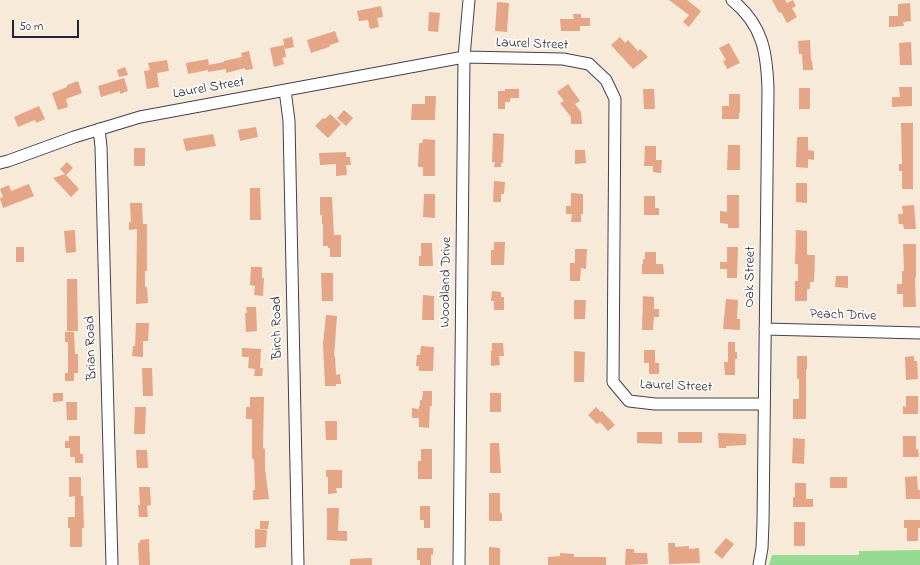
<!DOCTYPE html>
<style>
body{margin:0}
#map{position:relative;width:920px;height:565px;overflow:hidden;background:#f8ead9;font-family:"Indie Flower",sans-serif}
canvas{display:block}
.scale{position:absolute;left:12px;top:20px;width:67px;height:18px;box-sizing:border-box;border:2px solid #22223b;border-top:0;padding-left:5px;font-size:12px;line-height:14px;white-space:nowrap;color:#22223b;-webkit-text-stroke:3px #fdfcf7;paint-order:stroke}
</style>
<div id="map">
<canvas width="920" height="565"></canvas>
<div class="scale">50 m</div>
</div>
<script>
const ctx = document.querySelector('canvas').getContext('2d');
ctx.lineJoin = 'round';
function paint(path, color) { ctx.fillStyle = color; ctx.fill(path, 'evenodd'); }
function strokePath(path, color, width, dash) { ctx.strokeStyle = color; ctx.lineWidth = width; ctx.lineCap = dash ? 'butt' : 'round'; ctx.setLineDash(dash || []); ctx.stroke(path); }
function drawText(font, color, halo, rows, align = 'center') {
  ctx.font = font + ' "Indie Flower",sans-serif'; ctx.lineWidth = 3.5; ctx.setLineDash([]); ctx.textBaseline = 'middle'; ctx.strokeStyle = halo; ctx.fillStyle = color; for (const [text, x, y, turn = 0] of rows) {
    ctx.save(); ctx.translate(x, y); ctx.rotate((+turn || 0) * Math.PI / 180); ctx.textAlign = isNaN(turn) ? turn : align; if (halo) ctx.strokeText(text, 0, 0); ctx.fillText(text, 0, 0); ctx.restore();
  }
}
const green = new Path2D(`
 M920,550v15h-151l3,-10h87v-4z`);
const building = new Path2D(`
 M669,0h18l14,11 -12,16 -6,-5 6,-7z
 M772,0h13l2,3 6,-3 3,6 -4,2 5,9 -10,6 -6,-11 -2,1z
 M497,2l12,1 -2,29 -12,-1z
 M910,3l1,18 -8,1 1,4 -15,1v-11h9v-12z
 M381,6l2,11 -6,1 2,9 -9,2 -2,-9 -9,1 -2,-10z
 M429,12l11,1 -2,19 -10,-1z
 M573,14h8v4h9v8h-10v5h-19l-1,-12h14z
 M335,31l4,11 -9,3 -1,2 -18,6 -4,-13z
 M292,37l2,10 -9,2 -2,-10z
 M620,37l5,6 3,-3 10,11 2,-2 8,8 -15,12 -22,-24z
 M810,40l1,20 1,1 1,9h-10l-1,-16h-3l-1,-13z
 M911,42l1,23h-12l-1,-22z
 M729,43l11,20 -13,6 -4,-8 3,-1 -7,-12z
 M284,45l2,12 -4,1 2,6 -10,3 -4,-19z
 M249,51l4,18 -8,1v-2l-19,5v-4l-18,3v-2l-20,4 -2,-11 22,-4 1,6 15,-3v-1l18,-4 -1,-4z
 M167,60l2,11 -12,2 2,14 -12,2 -3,-18 6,-1 -2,-7z
 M125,67l3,8 -9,2 -2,-7z
 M124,78l4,13 -8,3v-3l-19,6 -3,-11z
 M78,81l4,12 -16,6 2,8 -10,3 -6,-17 15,-6v-2z
 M568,84l12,17 -5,3 6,8 1,12h-11v-7l-11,-14 4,-2 -7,-9z
 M899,87h13v19l-20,1v-10h8z
 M799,88h11v21h-11z
 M505,89h14v9h-9v4h-5v7h-7v-18h7z
 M643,89h11l1,20h-11z
 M729,94h11v19h-1v6h-17v-13h7z
 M425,96h11l-1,24h-24l1,-16h13z
 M39,106l6,13 -9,4 -1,-3 -17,7 -4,-10z
 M344,110l9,8 -7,8 -9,-8z
 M330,114l11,10 -13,14 -13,-12 8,-8 2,1z
 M901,123h12v66h-11v-18h-3v-7h3z
 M256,127l2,10 -18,4 -2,-11z
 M493,133l11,1 -1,29h-2v4h-7l1,-5h-3z
 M213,134l3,12 -30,5 -3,-12z
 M797,137h11v13l6,1v9l-6,-1v9l-12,-1z
 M423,139l12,1v36h-12v-9h-5l1,-24h3z
 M728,145h12v25h-13z
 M645,146h11v14h6l-1,13 -8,-1v-6h-9z
 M134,148h11v18h-11z
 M575,150h10l1,13 -11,1z
 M346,152v5h4l1,8h-5l1,10 -11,1v-12l-16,1 -1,-12z
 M67,162l6,6 -7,7 13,14 -8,8 -18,-19 12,-4 -5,-5z
 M494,181l11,1 -1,12h-3v8h-8z
 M796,183h11v20l-11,-1z
 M29,184l5,12 -31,12 -3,-10 3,-1 -3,-8 9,-4 2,6z
 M250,188h10l1,32h-11z
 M571,193l12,1v20h-2v8h-10l1,-8h-6v-8h5z
 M424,194h11v24l-12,-1z
 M727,195h12v33h-11v-4l-8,-1v-12l7,1z
 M644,196h11v12h4v7h-15z
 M320,197h12l2,38h7v22h-11v-9h-2v-2h-5v-22h-1v-9h-2z
 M130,203h12l1,21h4v47h-2v16h2l1,16 -12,1 1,-75 -8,1v-8h2z
 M914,205l2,24h-12l-1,-5h-4l-1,-10h5l-1,-8z
 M75,230l1,22 -10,1 -2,-22z
 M796,230l11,1v24h8l-1,27h-4v7h-3v12h-12v-20h3v-17h-3z
 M494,242h11l-1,23h-13v-15h3z
 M421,243h11l1,23h-14v-10h2z
 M903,244h13v33h-1l1,30h-13v-13h-6v-10h5v-13h2z
 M16,247h8v15h-8z
 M727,247h11l-1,31h-10v-9h-7v-7h7z
 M575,249h12l-1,20 -5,-1 -1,13h-10v-18h5z
 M645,252h11v12h7l1,10h-22v-10h1v-5h2z
 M251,267h11v11h2l-1,18 -9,-1 1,-9 -5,-1z
 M321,273h12v28h-11z
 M836,276h12v12l-13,-1z
 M67,279h10l1,52h-11z
 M492,291l9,1v5h3v13h-10v-9h-3z
 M423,295l11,1v24h-12z
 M643,296l11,1v12h5v8h-5l-1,13h-11z
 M726,299l12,1 -1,19h3v11l-17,-1z
 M574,300h12l-1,19h-11z
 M246,307h10l1,24 -11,1 -1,-19h2z
 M326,315l11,1 -3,40h1l1,19 4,-1 1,10h-5v2h-11l-2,-42z
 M136,323h13l-1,18h-5v16l-11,-1 1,-10h2z
 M65,332h9l1,22h3v19h-10v-31h-3z
 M728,342h7v10h2v7h-2v16h-10l-1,-13h4z
 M492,343h11l1,13h-5l1,9 -9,1v-15h1z
 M421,346l13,1 -1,24h-14v-5h-3l1,-11h3z
 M242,348l19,1 -1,19h3l-1,8h-8l1,-7 -7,-1 1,-11h-7z
 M644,350h11v13h4v11h-10v-11h-5z
 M574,351l11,1 -1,30h-10z
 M797,356h10v13h-1v50h-13v-20h6v-20h-2z
 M914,356v5h3l1,18 -12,1 -1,-23z
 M142,368h10l1,28h-10z
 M65,373h9v8h-9z
 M423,391h9v15h-2l-1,22 -10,-1v-9h-7v-10l7,1v-3h1v-6h2z
 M53,393h10v8l-10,1z
 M490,393h11v19h-11z
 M906,396h12v18h-15v-8l3,1z
 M250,397h14l-1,51 2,1v20l4,30 -16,1v-10h2l-1,-31h-2v-40h-6v-12h4z
 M66,402h11v18h-10z
 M135,407h11l-1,27h-11z
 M596,407l5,5 1,-1 13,14 -7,6 -8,-9 -3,2 -9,-9z
 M325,421h12v19h-11z
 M637,432h25v12l-25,-1z
 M678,432h24v11h-24z
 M718,433l28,1v11l-20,1v2h-7z
 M69,436h11v18h3v9h-8v-6h-5v-9h-5v-7h4z
 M903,436h13v13h2l1,8h-16z
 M793,438l12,1 -1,25 -12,-1z
 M490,443h9l2,30h-11z
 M421,449h11v30h-14v-18h3z
 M136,450h11l1,18h-11z
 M326,470h16v18h-6l1,5 -9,1v-17h-2z
 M917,476l1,14h2v9h-14l-1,-22z
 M69,477h12v19h2l1,32h-2v19h-12v-19h-2v-11h7v-21l-6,1z
 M830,477h17v11h-17z
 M795,483h11v16h7v8h-20v-10h2z
 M139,487h11l1,18 -4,1 1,11h-9l-1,-12h2z
 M489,493h11v20h2v8h-13z
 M420,506h10v22h-6v-8h-4z
 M327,508h12l-1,23h9v10l-20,-1z
 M904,520h16v8h-2v13h-11v-13h-3z
 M260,521h9l-1,8h-8z
 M794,522h11v24h-11z
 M255,529l12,1 -1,17 -11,1z
 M726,538l8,6 -12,15 -8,-7z
 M149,539l1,26h-11l-1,-22h2v-3z
 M668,543h7v4l14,-1v3l10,-1 1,15 -31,1z
 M489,547l11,1v17h-11z
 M417,548h16v7h-2v10h-11v-5h-3z
 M626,549h8v4h13l1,11 -23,1z
 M560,553l14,1v3h32v8h-58v-8l12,-1z
 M372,558v7h-22v-6z`);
const minor = new Path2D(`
 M732,0c31,25 35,53 36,90l-5,433 -1,25 -3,17
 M285,90l4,31 9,444
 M99,129l2,18 11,418
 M0,163l8,-2 66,-24 66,-20 324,-60 99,2 26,5 17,16 9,19 -2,283 16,19 26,3h109
 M765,329l155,4
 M459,565l5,-508 5,-57`);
const streetNames = [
 ["Laurel Street",532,45,2],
 ["Laurel Street",209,89,-10],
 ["Oak Street",751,277,-89],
 ["Woodland Drive",447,282,-89],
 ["Peach Drive",843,316,2],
 ["Birch Road",278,328,-91],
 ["Brian Road",92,348,-92],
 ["Laurel Street",676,387,2]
];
paint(green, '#97da91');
paint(building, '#e5a587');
strokePath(minor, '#424053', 13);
strokePath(minor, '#fff', 11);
drawText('14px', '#22223b', '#fdfcf7', streetNames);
</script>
